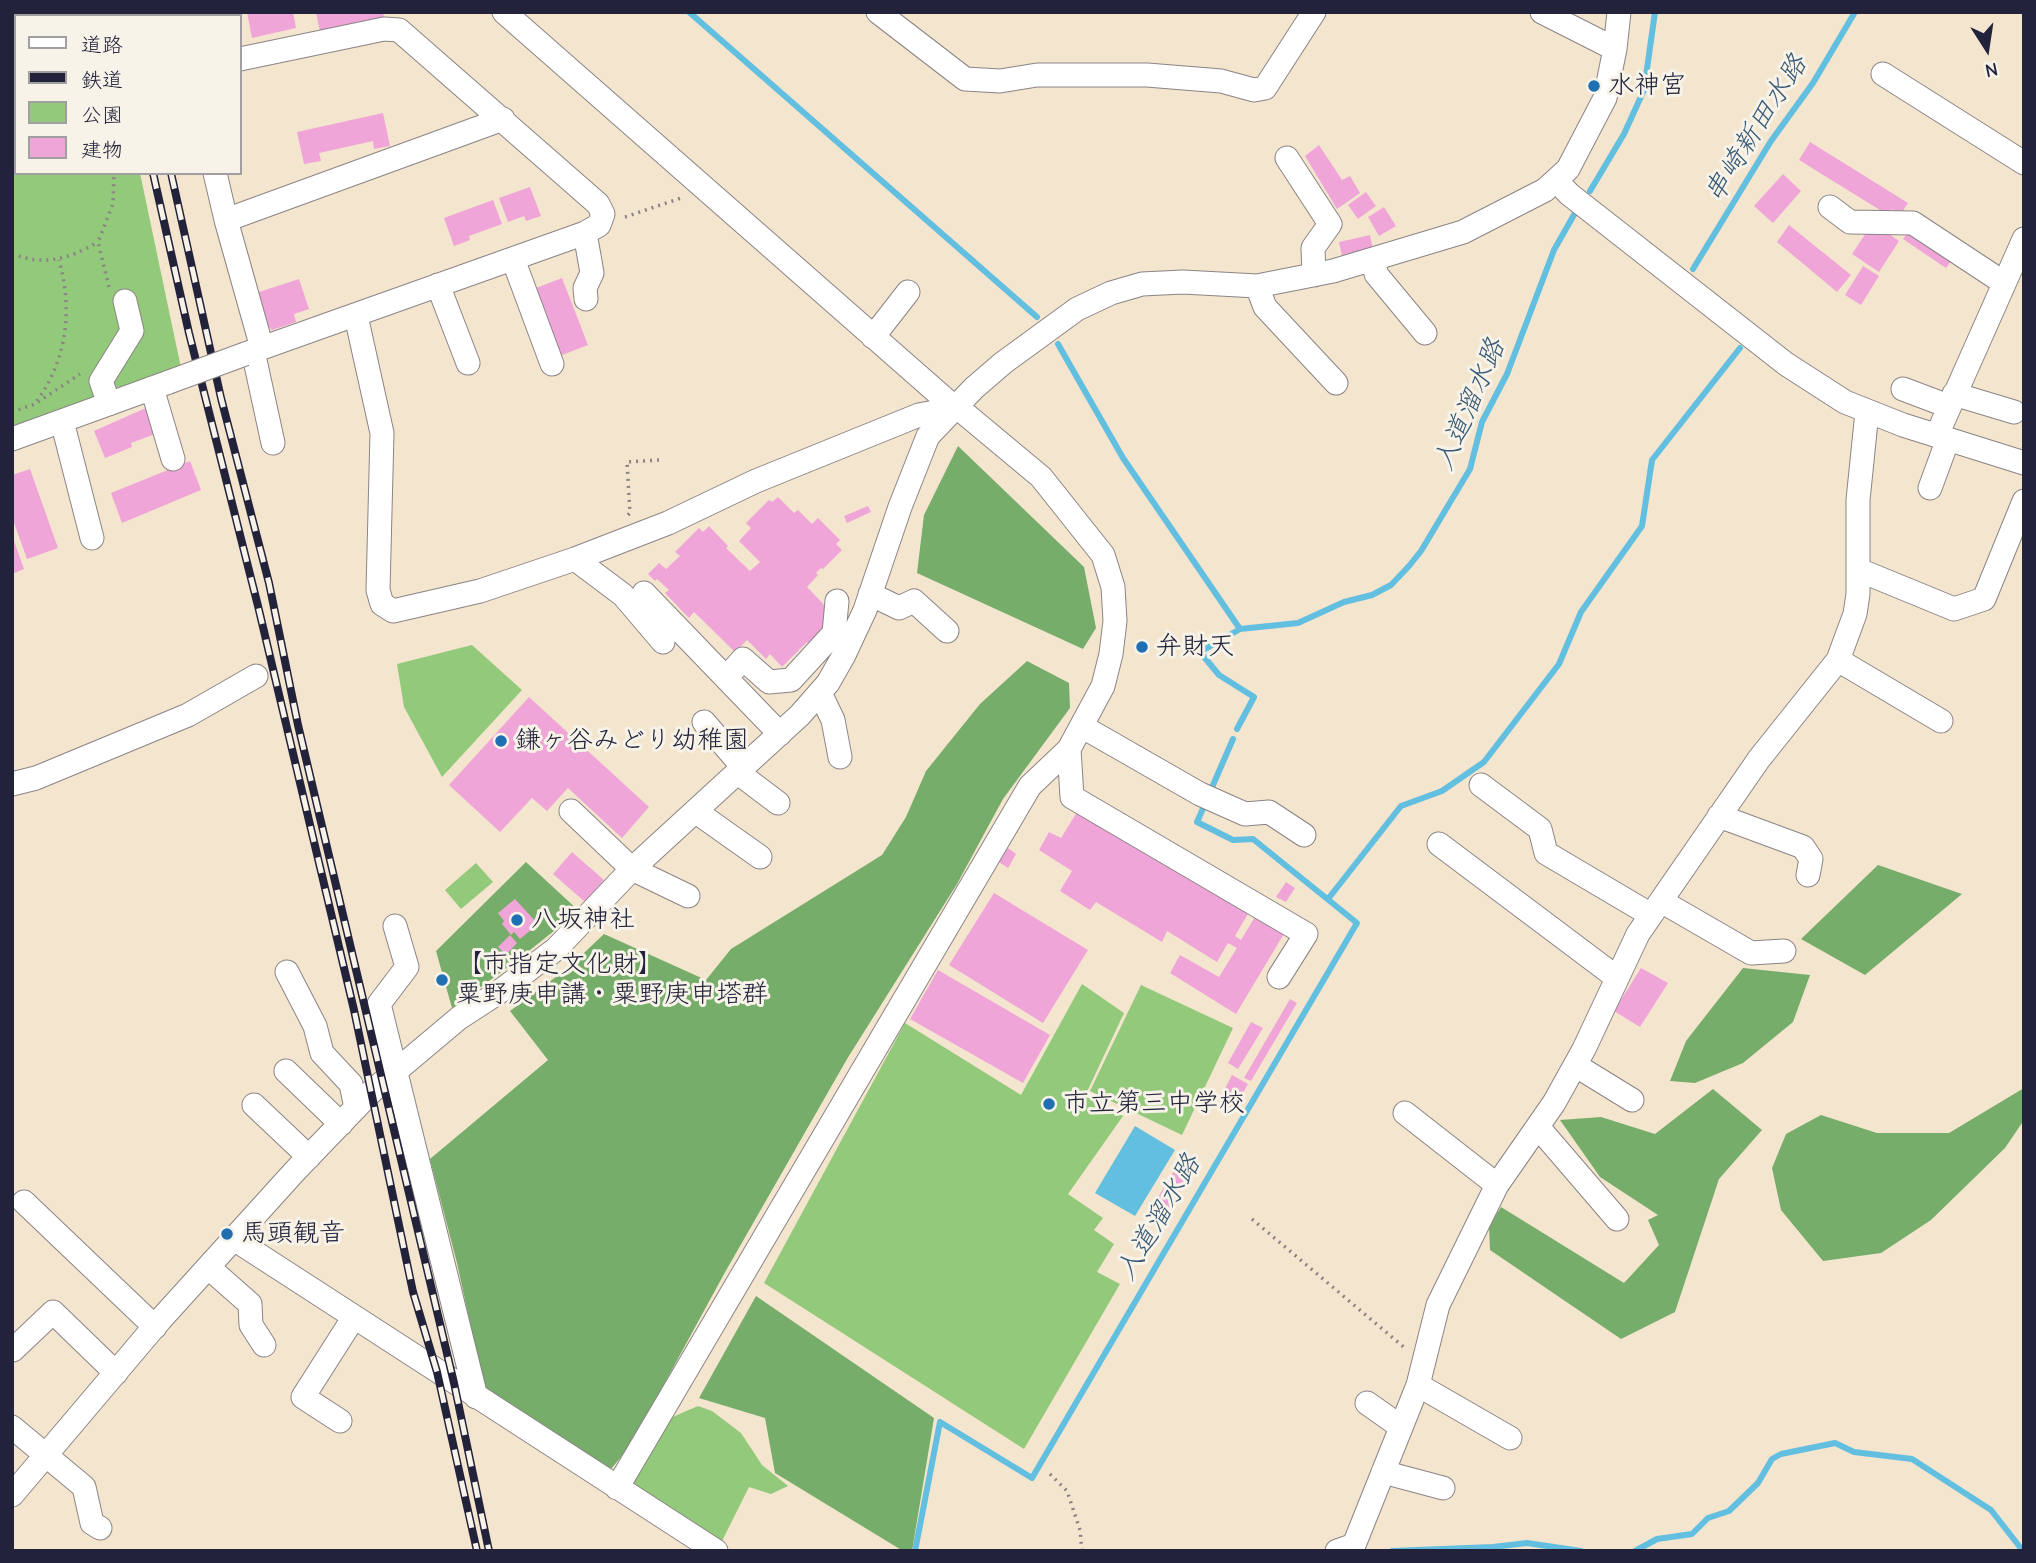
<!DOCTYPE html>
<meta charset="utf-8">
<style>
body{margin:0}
#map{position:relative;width:2036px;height:1563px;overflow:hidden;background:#f4e5cf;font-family:"Comic Neue","Klee One",sans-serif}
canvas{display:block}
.frame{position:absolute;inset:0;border:14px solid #22223b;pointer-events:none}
.legend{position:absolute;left:14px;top:14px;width:228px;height:161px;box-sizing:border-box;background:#f7f3e8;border:2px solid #a29fa3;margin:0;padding:9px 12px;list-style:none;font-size:21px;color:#22223b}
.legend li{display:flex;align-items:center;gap:14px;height:35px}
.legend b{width:35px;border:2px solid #a29fa3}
.north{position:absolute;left:1952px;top:14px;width:70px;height:70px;-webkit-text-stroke:5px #f7f3e8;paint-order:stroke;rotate:168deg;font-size:19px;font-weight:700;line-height:28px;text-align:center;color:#22223b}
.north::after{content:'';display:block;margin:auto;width:24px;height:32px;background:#22223b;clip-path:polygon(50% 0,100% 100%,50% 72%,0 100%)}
</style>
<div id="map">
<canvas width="2036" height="1563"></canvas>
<div class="frame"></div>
<ul class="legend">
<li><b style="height:9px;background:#fff"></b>道路</li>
<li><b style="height:9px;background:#22223b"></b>鉄道</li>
<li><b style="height:19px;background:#93c97a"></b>公園</li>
<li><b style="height:19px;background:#f0a5d8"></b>建物</li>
</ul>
<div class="north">N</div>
</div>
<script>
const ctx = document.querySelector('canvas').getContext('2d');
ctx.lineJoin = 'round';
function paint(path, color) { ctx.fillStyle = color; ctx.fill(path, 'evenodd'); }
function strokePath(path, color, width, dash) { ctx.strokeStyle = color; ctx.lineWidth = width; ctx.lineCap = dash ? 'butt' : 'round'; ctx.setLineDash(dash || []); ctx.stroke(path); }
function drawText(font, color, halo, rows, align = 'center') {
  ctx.font = font + ' "Comic Neue","Klee One",sans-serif'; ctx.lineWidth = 6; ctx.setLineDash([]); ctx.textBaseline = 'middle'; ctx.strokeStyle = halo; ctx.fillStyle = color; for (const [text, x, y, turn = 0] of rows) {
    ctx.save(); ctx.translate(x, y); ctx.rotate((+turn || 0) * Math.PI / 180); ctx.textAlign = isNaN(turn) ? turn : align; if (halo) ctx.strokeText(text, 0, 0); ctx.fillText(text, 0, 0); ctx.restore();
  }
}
const green = new Path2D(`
 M12,12h94l1,4h-91v157h124l41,195 -169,62z
 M472,645l50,45 -80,87 -38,-70 -7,-43z
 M476,863l17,19 -32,27 -16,-19z
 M1082,984l42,29 -39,83 38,20 -55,78 35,24 -9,12 20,14 -17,28 23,12 -96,165 -260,-166 141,-260 116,72z
 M1141,985l92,43 -51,107 -92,-44z
 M698,1406l14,5 29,22 21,32 26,21 -17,8 -22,-7 -28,56 -94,-58 34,-63z`);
const forest = new Path2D(`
 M958,446l126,121 12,61 -13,21 -166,-76 7,-58z
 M1027,661l42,22 1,25 -67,91 -46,85 -110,175 -123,215 -93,171 -20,24 -127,-82 -27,-124 -27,-104 118,-99 -38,-49 58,-43 36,-34 102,46 25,-31 151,-94 24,-38 20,-46 54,-67z
 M526,862l53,49 -64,51 -63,46 -16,-57z
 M1878,865l84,29 -97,81 -64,-36z
 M1743,968l67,7 -17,47 -50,41 -48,20 -25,-2 16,-40z
 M2024,1088v32l-19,28 -74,72 -50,33 -58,8 -42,-51 -9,-42 14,-34 35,-19 56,18h72z
 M1713,1089l49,41 -43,49 -44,133 -54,27 -131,-89 -1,-24 12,-19 123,76 35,-38 -11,-25 10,-5 -58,-38 -40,-57 41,-3 54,17z
 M756,1296l178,122 -22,133h-9l-128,-78 -10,-55 -66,-20z`);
const water = new Path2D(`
 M1135,1126l40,24 -40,66 -40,-23z`);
const stream = new Path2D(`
 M689,12l348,305
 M1590,191l34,-57 20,-44 11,-78
 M1693,269l78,-128 42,-58 42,-71
 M1058,344l65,114 117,171
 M1237,729l17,-32 -35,-22 -19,-23 40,-23 58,-6 46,-21 28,-7 19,-10 18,-19 12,-15 49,-82 12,-47 25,-48 47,-124 21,-37
 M1210,792l23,-53
 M1328,899l73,-93 41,-15 42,-29 75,-98 22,-52 61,-86 10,-66 88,-112
 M915,1551l25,-129 92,56 325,-555 -104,-84 -20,1 -36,-18 8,-18
 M1392,1551l101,-4 34,-4 54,8
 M1635,1551l22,-12 35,-5 16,-16 21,-7 29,-28 14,-24 9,-5 54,-11 19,9 58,7 79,51 32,41`);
const building = new Path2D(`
 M247,12h46l3,16 -44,10z
 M316,12h67l1,5 -64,15z
 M383,113l7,33 -16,3 -1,-8 -54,12 2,8 -17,3 -7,-32z
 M1810,142l98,61 -7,11 -9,-5 -4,6 -89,-55z
 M1319,145l23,35 8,-4 10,17 -23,16 -32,-53z
 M1783,174l18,17 -28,32 -19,-17z
 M530,187l11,29 -15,5 -2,-5 -16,6 -9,-24z
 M1366,192l10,14 -18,13 -10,-14z
 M493,200l9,24 -33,12 1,4 -16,6 -10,-28z
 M1384,207l12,19 -17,10 -11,-19z
 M1789,225l62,50 -14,17 -60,-50z
 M1868,230l17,1 14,10 -20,31 -27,-18z
 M1908,232l43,29 -5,7 -43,-29z
 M1370,235l3,14 -31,7 -3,-14z
 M1863,266l16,10 -18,29 -16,-10z
 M562,278l26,67 -31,12 -26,-67z
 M299,279l10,30 -15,5 2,8 -24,8 -5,-5 -11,-32z
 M148,407l10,26 -27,10 1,4 -27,11 -11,-27z
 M190,461l11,29 -79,33 -11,-30z
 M30,469l28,79 -31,11 -15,-42v-42z
 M778,497l16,16 4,-3 14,14 6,-6 22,22 -4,4 6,6 -19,19 -2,-1 -5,5 2,2 -11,12 25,26v7l-23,25 -2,-3 -25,25 -12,-13 -4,5 -19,-19 -12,12 -41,-40 -5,6 -24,-25 4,-3 -12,-11 -2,2 -7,-7 11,-11 7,6 14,-13 -5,-4 24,-24 4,4 6,-6 19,20 -2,2 24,23 10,-9 -21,-21 12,-13 -5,-5 23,-23 3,2z
 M868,506l3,6 -24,11 -3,-7z
 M12,535l12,34 -12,5z
 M529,697l120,110 -27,31 -54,-50 -21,23 -15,-13 -32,34 -51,-47z
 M1079,809l170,103 -14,24 6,4 18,-30 29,17 -52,87 -66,-41 10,-18 39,22 18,-29 -9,-5 -11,19 -50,-31 -5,11 -66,-40 -6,8 -30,-19 12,-20 -33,-21 10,-18 12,6z
 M1008,848l8,6 -8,14 -9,-6z
 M572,852l32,28 -19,22 -32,-28z
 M1286,882l9,6 -9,14 -10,-5z
 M994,893l94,57 -45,73 -94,-58z
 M515,899l23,25 -18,15 -6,-7 -3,3 -9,-11 2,-3 -6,-8z
 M510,935l7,8 -11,12 -8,-8z
 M1641,968l27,15 -28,44 -26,-16z
 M938,970l112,65 -27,48 -113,-64z
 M1290,999l7,4 -46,78 -7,-3z
 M1251,1022l12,6 -25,41 -10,-6z
 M1232,1075l16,9 -14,25 -15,-9z
 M1180,1161l13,8 -29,48 -13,-8z`);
const path = new Path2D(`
 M72,12l1,4
 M84,12l1,4
 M48,15l13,-3
 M12,43l4,-1
 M12,58h4
 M625,217l59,-20
 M12,254c32,12 57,5 86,-12
 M109,287l-11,-45 15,-38 1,-31
 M37,401c30,-42 36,-91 22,-141
 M12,412l23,-8 45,-30
 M628,515l2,-2 -3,-51 32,-2
 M1252,1219l154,130
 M1050,1474l17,17 13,39 2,21`);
const minor = new Path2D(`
 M179,12l1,4
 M504,12l451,396
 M878,12l87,67 35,2 37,-6h110l74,6 33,9 11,-2 49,-76
 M1542,12l73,37
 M240,59l144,-30 15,1 199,174 5,10 -4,11 -14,8 -340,121
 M1883,74l141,89
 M1287,158l43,66 -17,24 1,27
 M215,173l11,47 36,128
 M1557,181l12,13 217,170 59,38 58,23 121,38
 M1830,207l20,15 63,1 91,60
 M226,220l277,-101
 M585,233l7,40 -7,15 1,11
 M513,259l39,105
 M1374,260l2,14 49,59
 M438,285l30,78
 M1257,286l8,21 71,76
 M356,316l26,117 -4,157 4,14 11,7 87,-20 95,-32 93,-36 88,-42 163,-66 36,-7
 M873,337l35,-45
 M253,351l20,92
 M152,388l21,71
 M1903,389l45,17
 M1954,394l60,18
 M109,404l-8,-23 31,-50 -7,-30
 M62,421l30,117
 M1937,435l87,-196
 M12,439l157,-57
 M1930,488l18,-49
 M575,559l48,36 40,47
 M1859,570l95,39 30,-10 40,-98
 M644,593l136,141
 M870,594l29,14 15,-7 33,30
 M1838,660l103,61
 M726,678l17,-19 26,23 22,-2 43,-47 3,-32
 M820,693l13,27 7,37
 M704,722l39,45
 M1083,727l117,67 45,20 24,-2 35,23
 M1069,749l3,48 234,137 -27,43
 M737,772l41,31
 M12,784l24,-6 152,-63 68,-39
 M1481,785l59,44 6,24 105,62
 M571,811l61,58 56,27
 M695,811l65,46
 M1719,816l84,31 8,12 -3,16
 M1439,844l177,133
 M1661,901l90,52 33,-2
 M395,926l12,41 -28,37 97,393
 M287,972l28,54 7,27 29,31 5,24
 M1575,1065l57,35
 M286,1071l55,53
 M254,1105l55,52
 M1405,1113l92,72
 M1538,1127l79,92
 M24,1202l131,125
 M234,1239l482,312
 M208,1267l42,37 1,21 13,20
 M13,1350l40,-38 63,61
 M1418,1385l92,53
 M1367,1403l34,24
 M340,1421l-37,-24 51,-80
 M12,1427l72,60 8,36 8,5
 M1383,1472l60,16
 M617,1488l413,-702 39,-37 34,-63 8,-32 4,-33 -2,-34 -10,-32 -62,-78 -84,-70
 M12,1495l149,-176 134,-148 76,-79 88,-74 40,-26 57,-43 76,-80 168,-154 28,-32 16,-28 21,-45 35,-103 28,-71 46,-48 29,-25 74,-54 34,-16 31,-9 41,-2 74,4 76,-15 130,-39 82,-42 23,-21 37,-71 10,-49 4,-37
 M1337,1551l17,-6 64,-160 20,-80 59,-120 57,-82 30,-54 54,-115 121,-175 79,-99 17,-46 3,-20v-94l9,-88`);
const rail = new Path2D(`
 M118,12l1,4
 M132,12l1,4
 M153,173l36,160 69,273 96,404 59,282 24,80 40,179
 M171,173l50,225 48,185 29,142 156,658 35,168`);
const minorBridge = new Path2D(`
 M169,382l76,-28`);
const markers = [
 [1594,86,7,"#1f6fb2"],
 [1142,647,7,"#1f6fb2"],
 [501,741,7,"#1f6fb2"],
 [517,920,7,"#1f6fb2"],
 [442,980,7,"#1f6fb2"],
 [1049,1104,7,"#1f6fb2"],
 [227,1234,7,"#1f6fb2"]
];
const poiNames = [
 ["水神宮",1608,86],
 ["弁財天",1156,647],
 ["鎌ヶ谷みどり幼稚園",515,741],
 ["八坂神社",531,920],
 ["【市指定文化財】",456,965],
 ["粟野庚申講・粟野庚申塔群",456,995],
 ["市立第三中学校",1063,1104],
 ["馬頭観音",241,1234]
];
const waterNames = [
 ["串崎新田水路",1756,129,-58],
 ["入道溜水路",1470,405,-67],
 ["入道溜水路",1159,1218,-60]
];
paint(green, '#93c97a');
paint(forest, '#76ad6a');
paint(water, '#62bfe0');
strokePath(stream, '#62bfe0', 6);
paint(building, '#f0a5d8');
strokePath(minor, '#8b8485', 25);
strokePath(path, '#8b8485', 3.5, [2, 5]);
strokePath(minor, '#fff', 23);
strokePath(rail, '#22223b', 8);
strokePath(rail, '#f7f3e8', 5, [16]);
strokePath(minorBridge, '#8b8485', 25, []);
strokePath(minorBridge, '#fff', 23);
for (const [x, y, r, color] of markers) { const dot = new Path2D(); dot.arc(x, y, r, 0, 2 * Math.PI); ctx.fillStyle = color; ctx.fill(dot); strokePath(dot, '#f7f3e8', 2.5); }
drawText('26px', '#22223b', '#f7f3e8', poiNames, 'left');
drawText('italic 28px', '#385975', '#f7f3e8', waterNames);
</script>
